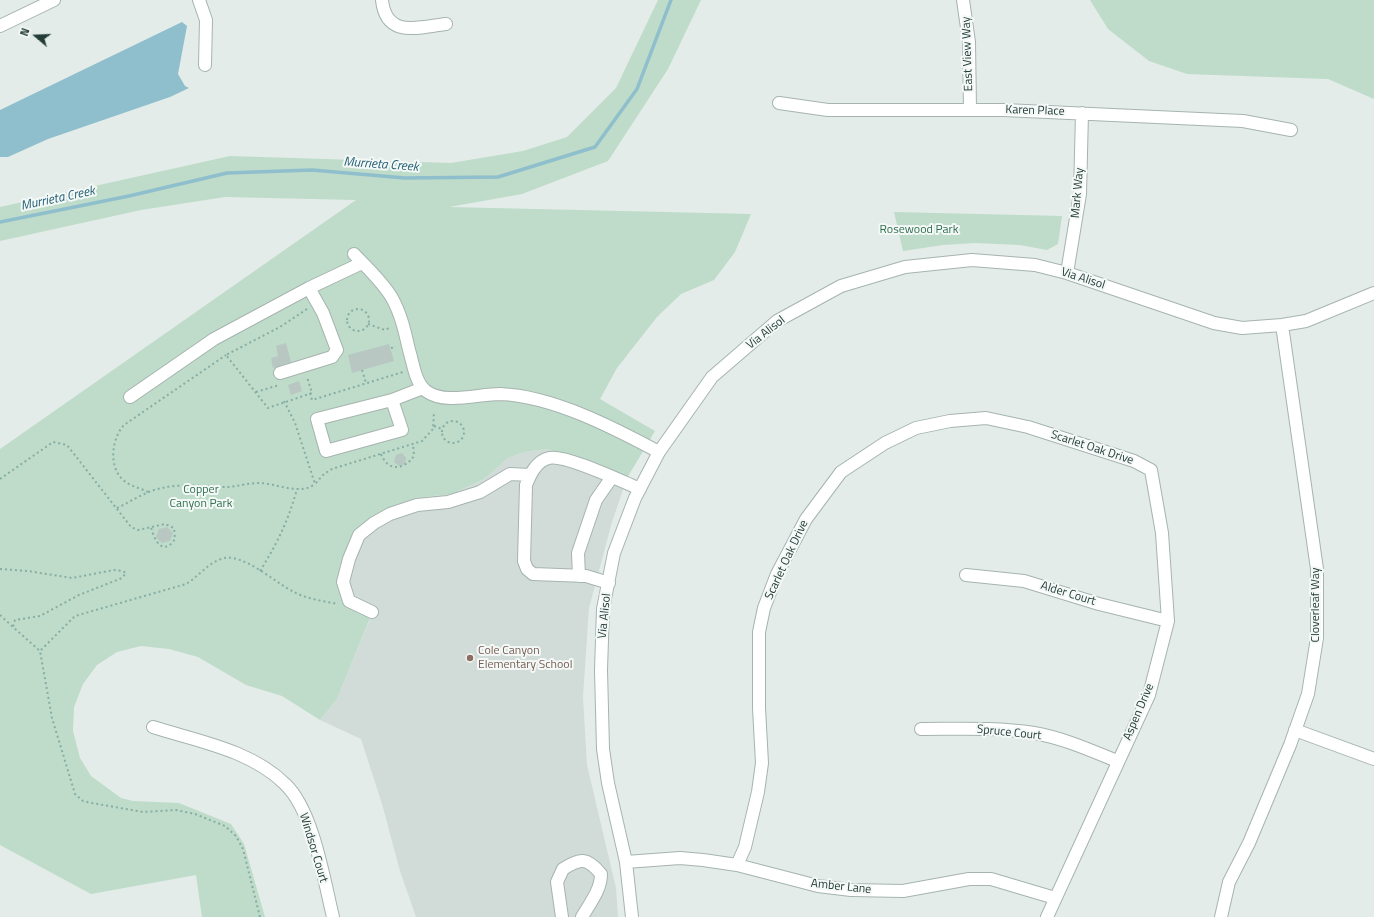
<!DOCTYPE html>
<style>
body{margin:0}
#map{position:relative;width:1374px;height:917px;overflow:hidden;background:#e3ece9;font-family:"Titillium Web",sans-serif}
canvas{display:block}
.north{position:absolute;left:16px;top:16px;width:40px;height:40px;-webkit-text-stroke:3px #f4f9f7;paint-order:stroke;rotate:289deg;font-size:11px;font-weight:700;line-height:16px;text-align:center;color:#243c38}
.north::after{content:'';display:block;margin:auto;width:14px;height:18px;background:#243c38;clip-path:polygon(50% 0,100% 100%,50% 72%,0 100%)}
</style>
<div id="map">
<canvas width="1374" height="917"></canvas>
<div class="north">N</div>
</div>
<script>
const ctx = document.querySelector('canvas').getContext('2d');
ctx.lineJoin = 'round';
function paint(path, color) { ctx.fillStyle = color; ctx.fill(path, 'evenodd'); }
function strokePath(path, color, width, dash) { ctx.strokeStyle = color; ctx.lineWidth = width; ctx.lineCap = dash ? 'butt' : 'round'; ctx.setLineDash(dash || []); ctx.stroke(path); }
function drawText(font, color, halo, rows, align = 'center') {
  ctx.font = font + ' "Titillium Web",sans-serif'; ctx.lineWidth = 4; ctx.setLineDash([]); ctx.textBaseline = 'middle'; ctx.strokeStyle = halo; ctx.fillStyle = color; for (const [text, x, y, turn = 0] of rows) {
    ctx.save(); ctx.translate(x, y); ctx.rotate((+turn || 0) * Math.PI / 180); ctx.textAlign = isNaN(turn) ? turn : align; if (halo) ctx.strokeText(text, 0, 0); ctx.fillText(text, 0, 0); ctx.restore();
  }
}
const built = new Path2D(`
 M547,449l80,29 -15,44 -23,86 -6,89 4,68 29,123 2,29h-202l-16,-46 -18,-67 -21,-65 -41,-19 17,-21 33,-80 -23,-13 -7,-8 -3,-19 6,-19 15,-34 57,-28 37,-4 32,-15 24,-21 16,-6z`);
const green = new Path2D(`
 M658,0h43l-33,69 -60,92 -86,33 -73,13 302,7 -16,38 -21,28 -33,14 -24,23 -40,51 -17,31 55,32 -28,47 -80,-29 -23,3 -16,6 -24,21 -32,15 -37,4 -56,28 -16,34 -6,19 4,20 6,7 23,12 -33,81 -17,21 -38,-24 -36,-11 -48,-28 -29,-8 -28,-3 -24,6 -20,13 -14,19 -9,23 -1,24 7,27 11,18 30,22 12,3 46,2 52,21 13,20 21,73h-63l-6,-42 -105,19 -91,-49v-396l356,-249 -131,-3 -84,13 -141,31v-34l230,-51 221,7 72,-12 44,-14 49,-49z
 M1090,0h284v99l-46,-20 -141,-5 -38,-13 -41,-32z
 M894,212l168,4 -4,28 -11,6 -27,-5 -45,-2 -32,2 -40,6z`);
const water = new Path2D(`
 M182,22l5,4 -9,48 7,12 4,2 -19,9 -122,42 -40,18h-8v-47z`);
const stream = new Path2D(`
 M0,222l129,-26 98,-23 85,-3 93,8 93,-1 97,-30 42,-58 34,-89`);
const building = new Path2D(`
 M286,343l5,19 -18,6 -2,-10 7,-2 -2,-10z
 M389,344l5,17 -42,12 -4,-18z
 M299,381l3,10 -11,4 -3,-10z
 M402,453l4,5 -1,6 -6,2 -5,-4 2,-7z
 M167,527l6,6 -3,8 -8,2 -6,-6 3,-8z`);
const path = new Path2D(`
 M347 320a11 11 0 1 1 22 0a11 11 0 1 1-22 0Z
 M307,309l-27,18 -54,28 42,53 44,-15 -5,-16
 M368,324l17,6 6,-3
 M391,348l5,-1
 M362,370l4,13
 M256,392l23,-7
 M310,393l2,7 91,-28
 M284,401l11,22 20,61 9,-10 8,-5 90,-28 11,-12 1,-17
 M442 432a11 11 0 1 1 22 0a11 11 0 1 1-22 0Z
 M434,426l8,3
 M381,454c7,18 23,16 33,2l-1,-12
 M0,479l53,-37 14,3 64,82 7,3 27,-6 9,4 1,11c-12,18 -21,1 -24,-12
 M148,492c-8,-4 -18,-6 -25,-12 -15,-14 -11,-42 1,-55l102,-70
 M117,508c15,-7 29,-17 45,-20 20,-5 46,-1 67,-1 10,-1 20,-4 30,-4 17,0 41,13 56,1
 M0,569l28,2 44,7 42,-8 8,1 4,2 -4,5 -43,17 -39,21 -25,4 -2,7 27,24
 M260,571c17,-27 29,-52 37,-82
 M0,615l13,12
 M260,917l-17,-68 -7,-13 -11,-10 -30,-12 -19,-4 -33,2 -51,-9 -9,-2 -8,-7 -23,-76 -12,-67 35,-35 111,-32c12,-7 21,-20 35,-25 21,-8 54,24 73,33 13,7 29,9 44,12`);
const minor = new Path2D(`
 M199,0l7,20 -1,45
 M382,0c4,39 37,27 64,24
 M963,0l6,42 1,67
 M0,26l54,-26
 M779,103l49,7h176l239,11 48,9
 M354,254c13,14 28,27 38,44 9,16 13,34 17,52 4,12 6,33 17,41 19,14 52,3 74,3 53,2 114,34 159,58
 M1067,273l13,-79 2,-81
 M280,373l52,-16 5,-7 -14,-37 -14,-25
 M130,397l84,-58 95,-51 53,-25
 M392,400l10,30 -76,21 -9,-32 75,-19 31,-12
 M966,575l58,6 75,23 69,17
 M579,576l-1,-23 18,-53 16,-23
 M609,583l-23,-7 -53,-2 -6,-5 -3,-8 2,-76c4,-10 10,-24 23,-27 16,-4 74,24 91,31
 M372,612l-23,-11 -6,-19 6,-23 10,-24 15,-12 16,-9 27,-9 31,-3 32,-10 30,-18 20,1
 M153,727c44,14 98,23 132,57 28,26 39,96 48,133
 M921,729c37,0 75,-2 113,4 29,5 56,17 83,28
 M1295,730l79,29
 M626,862l54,-4 23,2 34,5 81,21 33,4 52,1 66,-12h22l64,19
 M737,865l8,-18 13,-55 4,-29 -3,-55v-76l5,-24 13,-34 29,-55 35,-47 44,-29 31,-15 34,-7 36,-3 42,9 106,34 17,9 11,63 6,88 -19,74 -102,222
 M562,917l-5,-35 6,-13c17,-11 24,-12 38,5 0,16 -11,29 -19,43
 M632,917l-6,-55 -18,-79 -5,-34 -2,-79 2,-61 11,-56 21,-55 24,-46 53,-75 65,-56 64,-35 64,-19 67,-7 63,5 32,8 147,50 28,5 40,-3 24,-4 68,-28
 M1221,917l8,-35 20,-39 41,-98 18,-51 9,-56v-69l-35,-244`);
const markers = [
 [470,658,4,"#8d6e63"]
];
const streetNames = [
 ["East View Way",968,54,-92],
 ["Karen Place",1035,111,2],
 ["Mark Way",1078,193,-85],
 ["Via Alisol",1083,279,18],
 ["Via Alisol",766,333,-38],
 ["Scarlet Oak Drive",1092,448,18],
 ["Scarlet Oak Drive",787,560,-65],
 ["Alder Court",1068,594,17],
 ["Cloverleaf Way",1316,605,-90],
 ["Via Alisol",605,616,-84],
 ["Aspen Drive",1139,712,-67],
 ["Spruce Court",1009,733,6],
 ["Windsor Court",313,848,73],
 ["Amber Lane",841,887,6]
];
const parkNames = [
 ["Rosewood Park",919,230],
 ["Copper",201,490],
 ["Canyon Park",201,504]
];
const educationNames = [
 ["Cole Canyon",478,651],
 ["Elementary School",478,665]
];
const waterNames = [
 ["Murrieta Creek",381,165,4],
 ["Murrieta Creek",58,199,-12]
];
paint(built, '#d1dcd8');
paint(green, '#bedcc9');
paint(water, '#8fbecd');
strokePath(stream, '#8fbecd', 3.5);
paint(building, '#b9c7c2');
strokePath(minor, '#a6b4b0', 14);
strokePath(path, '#86ada5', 2, [2, 3]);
strokePath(minor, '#fff', 12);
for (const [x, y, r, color] of markers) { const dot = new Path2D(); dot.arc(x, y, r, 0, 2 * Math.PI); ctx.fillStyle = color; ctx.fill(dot); strokePath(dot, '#f4f9f7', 1.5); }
drawText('12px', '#243c38', '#f4f9f7', streetNames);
drawText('12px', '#317050', '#f4f9f7', parkNames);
drawText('12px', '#785e54', '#f4f9f7', educationNames, 'left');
drawText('italic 13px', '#225f74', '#f4f9f7', waterNames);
</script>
